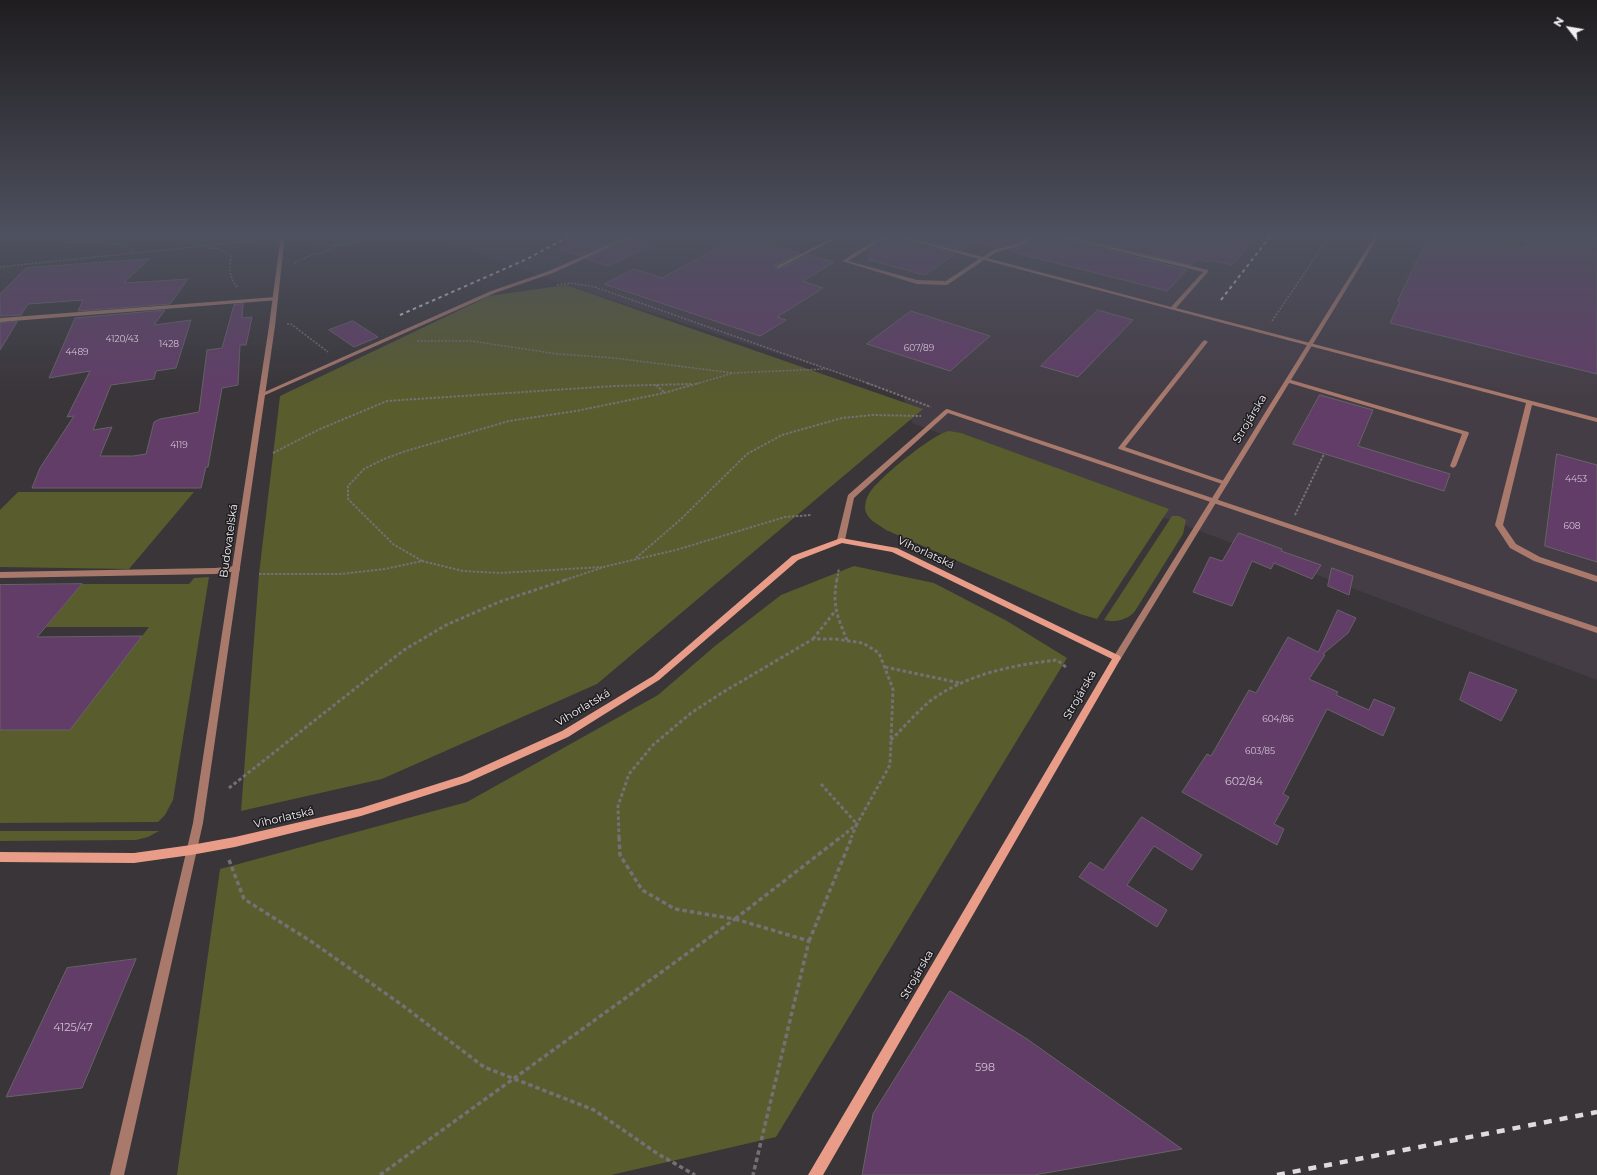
<!DOCTYPE html>
<meta charset="utf-8">
<style>
body{margin:0}
#map{position:relative;width:1597px;height:1175px;overflow:hidden;background:#393539;font-family:Montserrat,sans-serif}
canvas{display:block}
.north{position:absolute;left:1549px;top:8px;width:40px;height:40px;-webkit-text-stroke:3px #1f1d1f;paint-order:stroke;rotate:301deg;font-size:11px;font-weight:700;line-height:16px;text-align:center;color:#f2eff2}
.north::after{content:'';display:block;margin:auto;width:14px;height:18px;background:#f2eff2;clip-path:polygon(50% 0,100% 100%,50% 72%,0 100%)}
</style>
<div id="map">
<canvas width="1597" height="1175"></canvas>
<div class="north">N</div>
</div>
<script>
const ctx = document.querySelector('canvas').getContext('2d');
ctx.lineJoin = 'round';
function paint(path, color) { ctx.fillStyle = color; ctx.fill(path, 'evenodd'); }
function strokePath(path, color, width, dash) { ctx.strokeStyle = color; ctx.lineWidth = width; ctx.lineCap = dash ? 'butt' : 'round'; ctx.setLineDash(dash || []); ctx.stroke(path); }
function drawText(font, color, halo, rows, align = 'center') {
  ctx.font = font + ' Montserrat,sans-serif'; ctx.lineWidth = 3; ctx.setLineDash([]); ctx.textBaseline = 'middle'; ctx.strokeStyle = halo; ctx.fillStyle = color; for (const [text, x, y, turn = 0] of rows) {
    ctx.save(); ctx.translate(x, y); ctx.rotate((+turn || 0) * Math.PI / 180); ctx.textAlign = isNaN(turn) ? turn : align; if (halo) ctx.strokeText(text, 0, 0); ctx.fillText(text, 0, 0); ctx.restore();
  }
}
const built = new Path2D(`
 M425,234h1172v446l-685,-257 -9,-27 -78,-27 -259,-84z`);
const green = new Path2D(`
 M566,285l357,124 -326,275 -215,95 -141,32 18,-237 21,-178 209,-100z
 M949,431l12,2 208,76 -72,110 -17,-5 -194,-84c-8,-6 -19,-10 -21,-21 0,-5 1,-11 4,-15 7,-14 65,-61 80,-63z
 M18,492h176l-65,77 -129,-2v-57z
 M1172,516h7l7,4 -3,14 -48,77c-7,9 -21,12 -31,9z
 M854,566l80,17 73,38 60,37 -291,479 -165,38h-434l43,-306 247,-67 191,-107 57,-49 66,-51z
 M209,577l-36,223 -8,15 -7,7 -158,1v-93l91,-28 58,-75h-103l36,-43h107l5,-6z
 M0,831h159l-11,6 -12,3 -136,1z`);
const building = new Path2D(`
 M591,234h21l10,3 -43,19 -20,-7z
 M899,234h131l-11,8 -22,5 -23,-5 -12,8z
 M1038,234h10l1,1 138,35 -20,21 -158,-40 16,-5z
 M1062,234h197l-27,31 -21,-5 -2,2 -12,-3 -6,6z
 M1430,234l50,9 1,-4 46,9 1,-14h41l1,1 27,6v133l-207,-51 10,-21 -2,-1z
 M740,237l60,16 -26,13 1,2 5,1 28,-14 26,7 -31,19 20,7 -46,29 9,3 -26,16 -156,-52 30,-15 28,9 60,-32 3,1z
 M889,237l66,17 -30,21 -56,-15 2,-12z
 M630,239l20,7 -42,20 -21,-7z
 M149,259l-25,24 64,-4 -18,25 -92,7 5,-11 -55,4 -7,11 -21,1v-22l26,-26z
 M243,304l-1,14 10,-1 -6,28h-6l-2,40 -16,3 -14,79h-2l-5,21h-169l8,-20 34,-52 -7,1 23,-46 -41,7 26,-60 90,-8 -11,15 37,-5 -15,48 -20,3 -2,8 -43,6 -18,45 19,-3 -12,29h33l13,-2 8,-32 6,-3 39,-7 8,-62 15,-2 12,-43z
 M1098,310l35,10 -55,57 -37,-11z
 M911,311l79,25 -40,35 -83,-27z
 M353,321l25,16 -24,10 -25,-17z
 M17,322l-17,28v-27z
 M1320,395l53,15 -15,36 92,28 -6,17 -151,-47z
 M1557,454l40,11v97l-52,-16z
 M1239,533l43,16 -1,2 40,14 -9,14 -38,-16 -3,6 -19,-8 -20,45 -39,-14 17,-35 12,4z
 M1332,568l21,8 -4,19 -21,-9z
 M82,584l-45,53 105,-1 -72,94h-70v-145z
 M1338,610l18,8 -8,15 -25,21 2,1 -16,24 29,13 -2,3 33,15 5,-11 21,9 -12,28 -56,-27 -44,85 6,3 -15,27 10,5 -7,16 -95,-53 25,-38 4,2 38,-66 7,3 32,-56 30,15z
 M1470,672l47,18 -16,31 -41,-21z
 M1142,817l60,38 -10,15 -38,-24 -27,39 40,25 -10,17 -78,-50 11,-15 13,8z
 M136,959l-54,129 -76,9 61,-129z
 M950,991l77,48 155,110 -148,26h-172l11,-61z`);
const pathFar3 = new Path2D(`
 M305,234l23,11h15l43,-11
 M80,241l30,-7
 M75,242c21,0 43,-3 60,11
 M64,243l11,-1
 M208,248l12,1 11,7c-2,13 -2,22 7,32
 M294,263l18,-8 18,-5 6,-5
 M0,267l230,-24 40,-2
 M557,285l14,-2 24,4 275,97
 M1272,321l59,-87
 M287,324h4l37,28
 M417,341h54l87,13 56,4 119,15 92,-4
 M696,384l37,-11`);
const pathFar2 = new Path2D(`
 M867,383l64,24
 M656,385l8,7
 M273,453l47,-24 67,-28 227,-15 77,-2
 M1295,515l29,-61
 M636,558l45,-39 66,-65 35,-19 60,-17 31,-3 48,1
 M422,561l-29,-17 -45,-45v-13l16,-17 20,-10 22,-8 103,-30 67,-10 88,-18 35,-10
 M259,574h81l45,-5 37,-8 41,10 37,2 102,-6
 M565,580l42,-14 69,-16 109,-33 27,-2
 M837,580l2,-12`);
const pathFar1 = new Path2D(`
 M837,579c-5,26 0,37 10,61
 M813,639l23,-29
 M885,667l75,16
 M891,740c13,-13 25,-27 39,-39 37,-27 83,-36 127,-41l10,8
 M821,784l36,40 -6,14
 M229,788l175,-138 42,-25 53,-23 69,-23
 M619,838l-1,-32 11,-32 24,-29 38,-32 29,-19 93,-55h22l28,4 16,10 14,36 -3,76 -33,59 -17,14`);
const path = new Path2D(`
 M619,837l1,18 22,35 33,19 60,10
 M229,860l15,39 68,43 90,63 82,62 110,43 64,44 37,21
 M735,919l74,22 -56,234
 M735,919l106,-82
 M809,941l43,-104
 M380,1175l355,-256`);
const lane = new Path2D(`
 M20,234h7l-27,7v-2z
 M633,234h5l-85,39 -58,20 -232,103 -2,1 -3,-2 233,-104 58,-20z
 M840,234h5l-66,34 -4,-1z
 M885,234h9l89,23 10,-7 27,-7 12,-9h5l-13,11 -27,7 -10,6 184,49 32,-35 -154,-38h7l152,36v2l-32,36 421,110v4l-65,-17 -29,120 13,19 24,13 57,19v6l-63,-21 -24,-13 -15,-23 31,-122 -542,-143 -37,25 -30,-1 -75,-23zM889,235l90,24 -33,22 -29,-1 -69,-19z
 M1570,234h8l19,4v2z
 M276,297l2,1v2l-278,22v-4z
 M1205,340l3,2 -1,1 -82,104 102,35 1,1 -1,1 -2,1 -106,-36 -1,-1 85,-107z
 M1288,379l180,53 1,1 -13,33 -3,2 -3,-2 12,-32 -176,-52 -1,-1z
 M947,409l650,218v6l-649,-220 -94,85 -9,42 -4,2h-3l-1,-2 11,-45 97,-85z
 M236,566l3,1 1,2 -1,2 -24,3 -215,4v-6l215,-4z`);
const street = new Path2D(`
 M281,234h4l-10,92 -72,497 -79,352h-14l83,-352 76,-497z
 M1376,234h4l-260,426h-6l-1,-2 1,-2z`);
const secondary = new Path2D(`
 M841,538l56,10 223,108 1,2 -298,517h-15l304,-516 -220,-107 -50,-9 -44,17 -139,120 -91,57 -100,45 -107,34 -126,31 -44,8 -57,8 -134,-1v-10l134,1 57,-8 44,-8 126,-29 101,-32 100,-45 91,-55 139,-120z`);
const railFar1 = new Path2D(`
 M1221,300l51,-66
 M400,315l127,-56 46,-25`);
const rail = new Path2D(`
 M1277,1175l320,-63`);
const numberNames = [
 ["4120/43",122,339],
 ["1428",169,344],
 ["607/89",919,348],
 ["4489",77,352],
 ["4119",179,445],
 ["4453",1576,479],
 ["608",1572,526],
 ["604/86",1278,719],
 ["603/85",1260,751]
];
const streetNames = [
 ["Strojárska",1250,419,-59],
 ["Budovateľská",229,541,-82],
 ["Vihorlatská",926,553,25],
 ["Strojárska",1080,695,-60],
 ["Vihorlatská",583,708,-31],
 ["Vihorlatská",284,818,-13],
 ["Strojárska",917,975,-60]
];
const nearNumbernames = [
 ["602/84",1244,782],
 ["4125/47",73,1028],
 ["598",985,1068]
];
paint(built, '#453d46');
paint(green, '#595c2c');
paint(building, '#623d68');
strokePath(building, '#676367', 1);
strokePath(pathFar3, '#747074', 1.5, [2, 1.5]);
strokePath(pathFar2, '#747074', 2, [2.5, 1.5]);
strokePath(pathFar1, '#747074', 3, [3.5, 2.5]);
strokePath(path, '#747074', 3.5, [4.5, 3]);
paint(lane, '#a9796c');
paint(street, '#a9796c');
paint(secondary, '#e99d88');
strokePath(railFar1, '#dfdcdf', 2, [3.5, 3.5]);
strokePath(rail, '#dfdcdf', 4.5, [8, 8]);
const sky = ctx.createLinearGradient(0, 0, 0, 398);
sky.addColorStop(0, '#1f1d1f');
sky.addColorStop(0.59, '#4e515f');
sky.addColorStop(1, '#4e515f00');
ctx.fillStyle = sky;
ctx.fillRect(0, 0, 1597, 398);
drawText('9px', '#cec2d0', null, numberNames);
drawText('11px', '#f2eff2', '#1f1d1f', streetNames);
drawText('11px', '#cec2d0', null, nearNumbernames);
</script>
